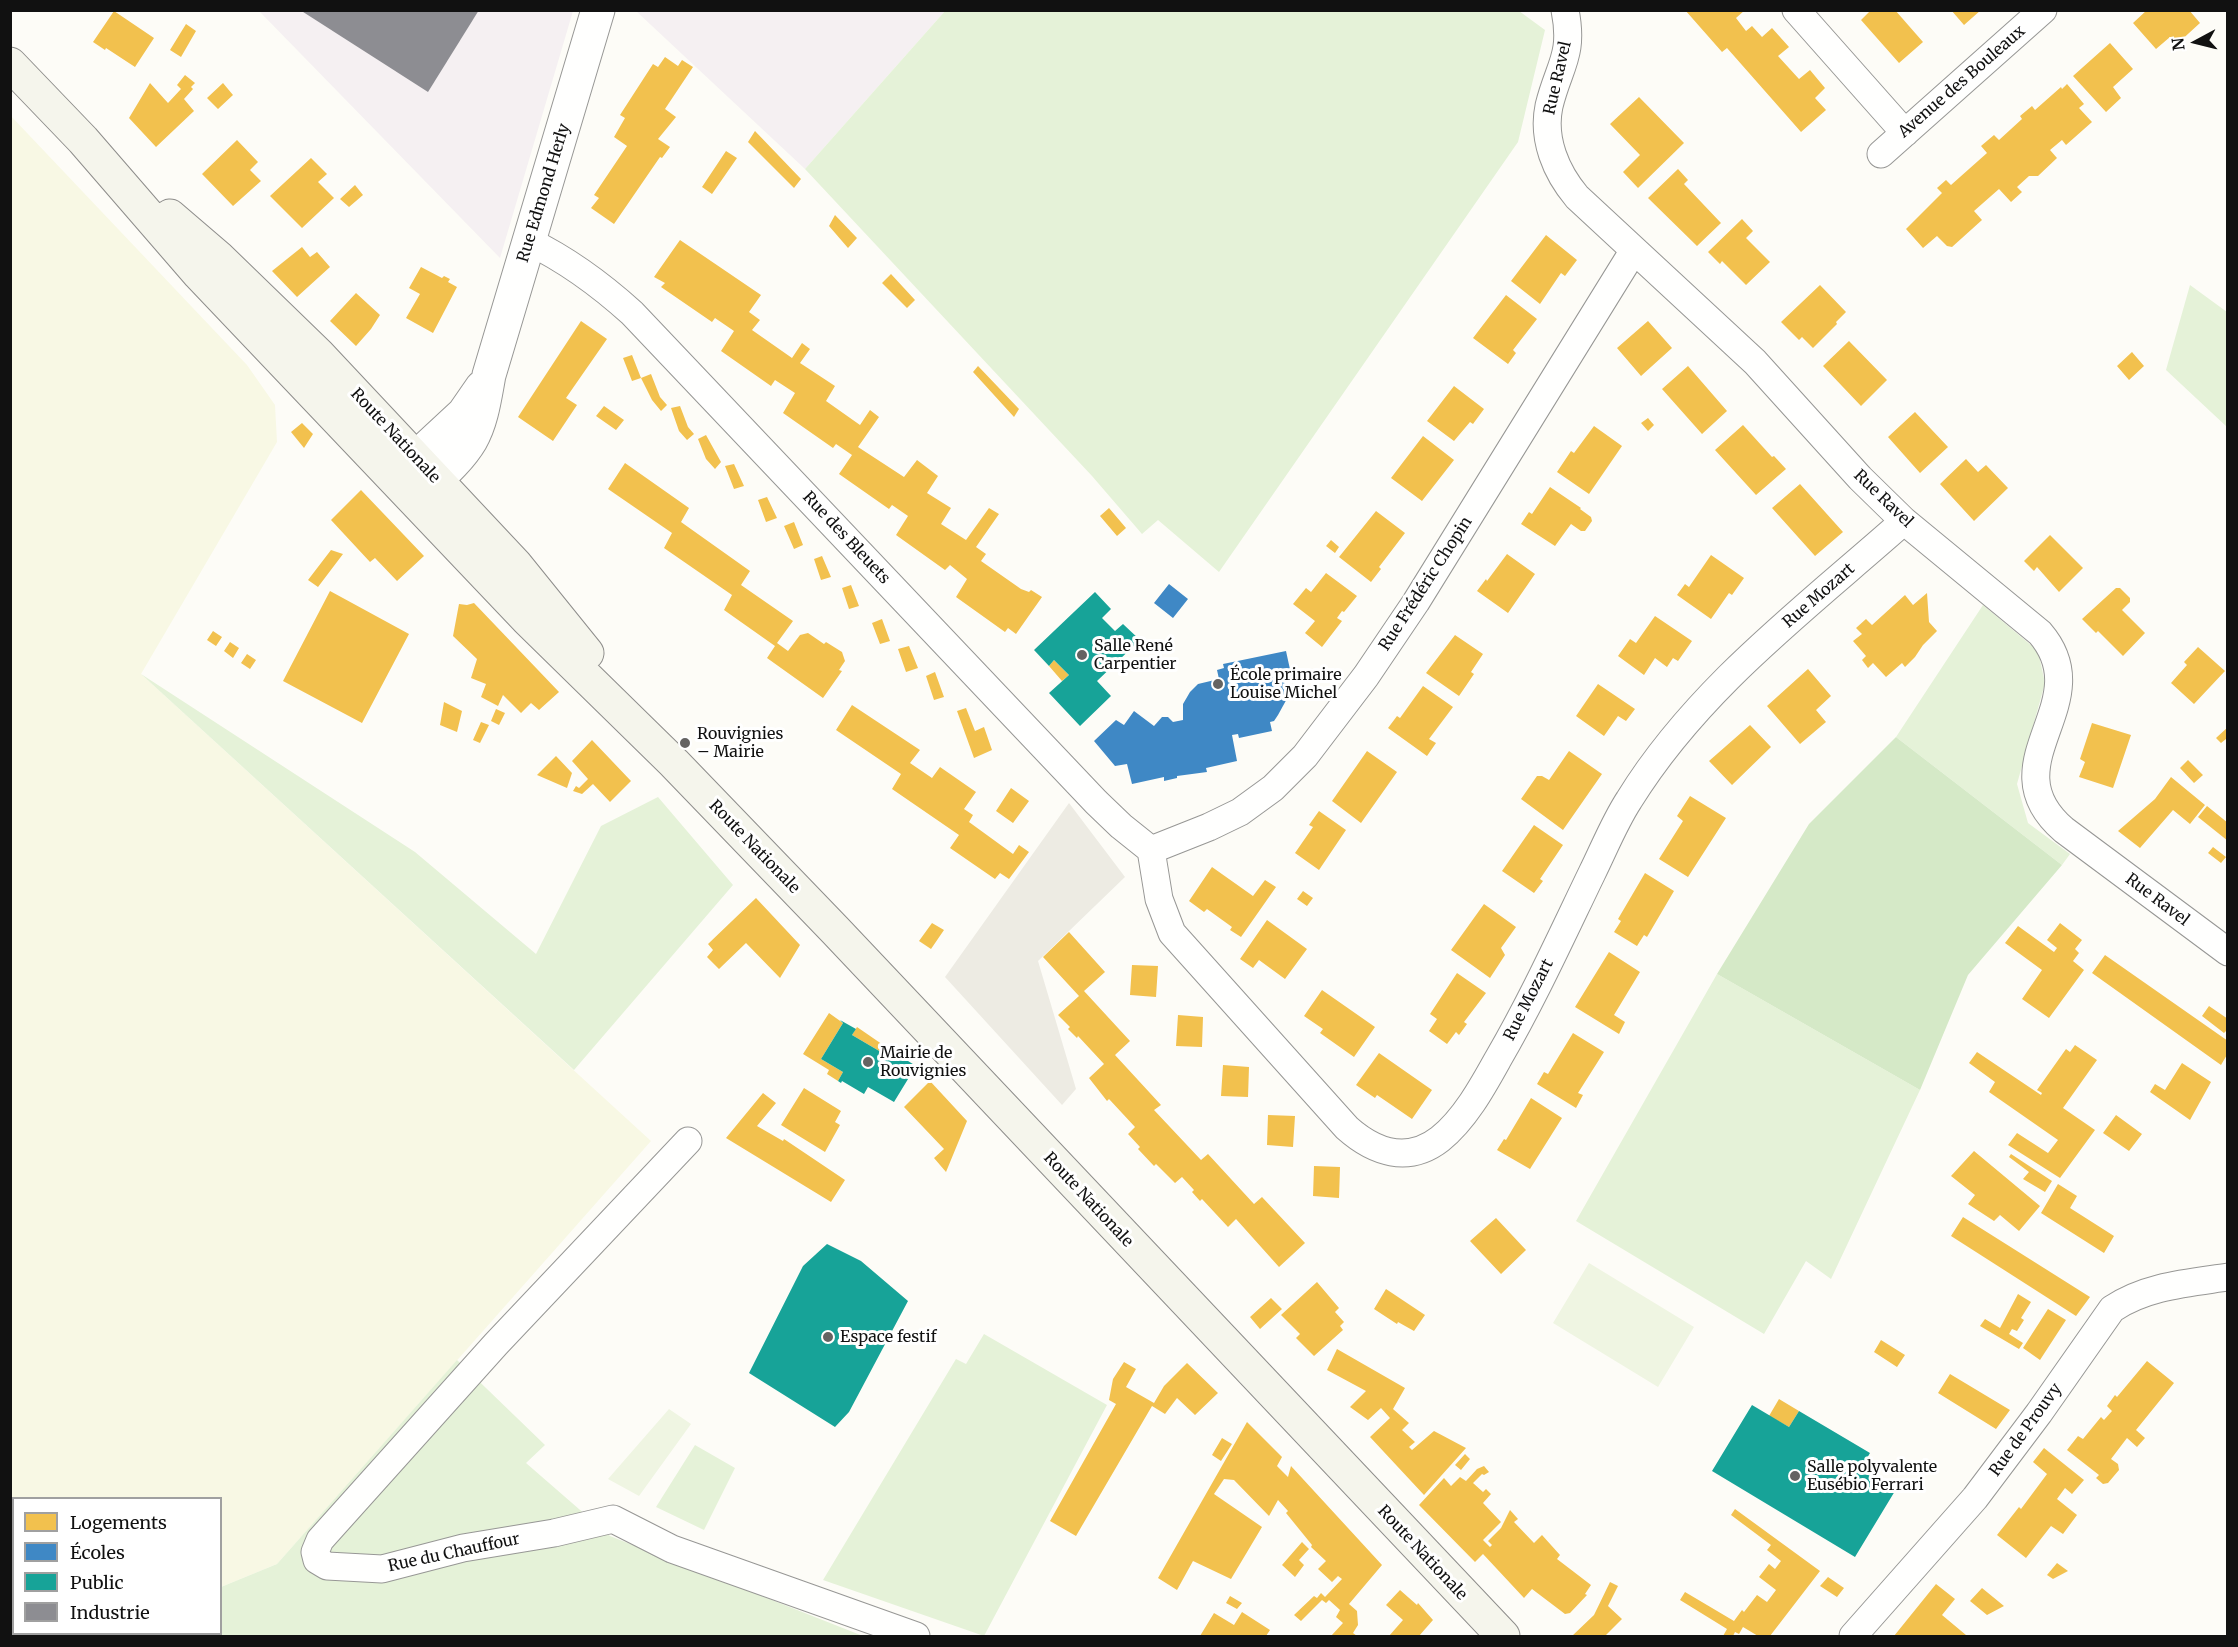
<!DOCTYPE html>
<meta charset="utf-8">
<style>
body{margin:0}
#map{position:relative;width:2238px;height:1647px;overflow:hidden;background:#fdfcf7;font-family:Merriweather,serif}
canvas{display:block}
.frame{position:absolute;inset:0;border:12px solid #111;pointer-events:none}
.legend{position:absolute;left:12px;top:1497px;width:210px;height:138px;box-sizing:border-box;background:#fff;border:2px solid #a0a0a0;margin:0;padding:8px 10px;list-style:none;font-size:18px;color:#111}
.legend li{display:flex;align-items:center;gap:12px;height:30px}
.legend b{width:30px;border:2px solid #a0a0a0}
.north{position:absolute;left:2166px;top:12px;width:60px;height:60px;-webkit-text-stroke:4px #fff;paint-order:stroke;rotate:263deg;font-size:16px;font-weight:700;line-height:24px;text-align:center;color:#111}
.north::after{content:'';display:block;margin:auto;width:21px;height:27px;background:#111;clip-path:polygon(50% 0,100% 100%,50% 72%,0 100%)}
</style>
<div id="map">
<canvas width="2238" height="1647"></canvas>
<div class="frame"></div>
<ul class="legend">
<li><b style="height:16px;background:#f2c14e"></b>Logements</li>
<li><b style="height:16px;background:#3f88c5"></b>Écoles</li>
<li><b style="height:16px;background:#17a398"></b>Public</li>
<li><b style="height:16px;background:#8d8d92"></b>Industrie</li>
</ul>
<div class="north">N</div>
</div>
<script>
const ctx = document.querySelector('canvas').getContext('2d');
ctx.lineJoin = 'round';
function paint(path, color) { ctx.fillStyle = color; ctx.fill(path, 'evenodd'); }
function strokePath(path, color, width, dash) { ctx.strokeStyle = color; ctx.lineWidth = width; ctx.lineCap = dash ? 'butt' : 'round'; ctx.setLineDash(dash || []); ctx.stroke(path); }
function drawText(font, color, halo, rows, align = 'center') {
  ctx.font = font + ' Merriweather,serif'; ctx.lineWidth = 6; ctx.setLineDash([]); ctx.textBaseline = 'middle'; ctx.strokeStyle = halo; ctx.fillStyle = color; for (const [text, x, y, turn = 0] of rows) {
    ctx.save(); ctx.translate(x, y); ctx.rotate((+turn || 0) * Math.PI / 180); ctx.textAlign = isNaN(turn) ? turn : align; if (halo) ctx.strokeText(text, 0, 0); ctx.fillText(text, 0, 0); ctx.restore();
  }
}
const industrial = new Path2D(`
 M259,11h314l-73,247z
 M636,11h309l-140,158z`);
const farmland = new Path2D(`
 M10,115l237,250 28,40 2,37 -136,232 510,467 -374,423 -56,23 -1,-89h-206v136h77l-8,2h-73z`);
const green = new Path2D(`
 M1519,11l26,19 -27,112 -299,430 -61,-52 -16,14 -50,-58 -287,-307 140,-158z
 M2190,285l37,27v115l-61,-57z
 M1983,605l55,46 7,32 -28,101 11,39 42,31 -8,11 -166,-128z
 M141,674l274,178 121,102 65,-128 57,-29 75,88 -159,185z
 M1717,974l203,116 -89,189 -25,-18 -42,73 -188,-113z
 M984,1334l123,71 -123,231 -161,-56 133,-221 10,5z
 M457,1360l88,85 -19,18 84,73 253,100h-780l8,-2h129l1,-47 56,-23z
 M695,1445l40,23 -31,62 -48,-23z`);
const forest = new Path2D(`
 M1896,737l166,128 -94,110 -48,115 -203,-116 92,-150z`);
const pitch = new Path2D(`
 M1589,1263l105,64 -36,60 -105,-64z
 M669,1409l22,15 -52,72 -31,-17z`);
const plaza = new Path2D(`
 M1069,803l56,74 -87,84 38,128 -14,16 -117,-128z`);
const homes = new Path2D(`
 M1685,10h60l-9,8 10,13 6,-5 10,11 10,-9 17,19 -11,9 21,23 11,-9 15,18 -10,10 11,12 -25,22 -74,-84 -5,4z
 M1871,10h24l28,32 -24,21 -38,-43z
 M1951,10h30l-17,15z
 M2147,10h42l11,13 -23,21 -7,-7 -14,12 -23,-26z
 M114,11l40,27 -19,29 -29,-19 -1,2 -12,-8z
 M186,24l10,7 -15,26 -11,-7z
 M2110,43l23,26 -20,18 8,11 -15,14 -33,-36z
 M665,57l13,9 4,-6 11,7 -28,42 11,8 -18,22 12,8 -8,11 -2,-1 -46,67 -23,-16 8,-10 -5,-3 33,-49 -13,-9 11,-19 -5,-3 33,-51 5,3z
 M185,75l10,8 -4,4 2,2 -9,10 10,12 -38,36 -27,-29 21,-35 18,20 13,-14 -4,-4z
 M223,83l10,12 -15,14 -11,-11z
 M2067,84l17,20 -5,4 13,14 -26,23 -4,-5 -12,10 7,8 -19,18h-9l-12,11 5,5 -11,10 -12,-13 -25,22 8,9 -30,27 -5,-1 -10,-10 -14,12 -17,-19 36,-36 -5,-5 9,-8 5,5 36,-32 -6,-7 13,-11 5,5 23,-21 -2,-3 12,-10 3,4 26,-23 1,2z
 M1639,97l45,46 -46,45 -15,-16 17,-17 -30,-31z
 M755,131l46,48 -7,9 -46,-46z
 M237,140l21,22 -8,8 11,11 -28,25 -31,-32z
 M726,151l11,7 -25,36 -10,-7z
 M311,158l16,16 -9,8 16,16 -32,30 -32,-32z
 M1678,169l10,11 -4,4 37,39 -24,23 -49,-48z
 M355,185l8,10 -14,12 -9,-8z
 M835,215l22,23 -9,10 -19,-22z
 M1742,219l11,12 -7,7 24,24 -24,23 -24,-24 -2,3 -12,-12z
 M1546,235l31,25 -12,16 -4,-3 -21,31 -29,-23z
 M680,240l81,55 -12,17 11,8 -8,10 40,28 10,-15 8,6 -10,14 35,23 -9,15 34,24 10,-15 9,7 -21,30 46,30 13,-17 21,16 -11,17 24,15 -10,16 25,16 23,-32 10,6 -23,33 10,7 -5,7 40,28 8,3 2,-2 11,7 -26,37 -8,-6 -3,4 -49,-35 11,-18 -17,-14 -5,5 -49,-35 12,-19 -16,-11 -3,4 -50,-35 13,-19 -16,-11 -3,4 -50,-35 12,-20 -20,-13 -4,6 -50,-35 13,-20 -19,-13 -3,4 -51,-35 4,-4 -11,-6z
 M302,247l8,10 7,-5 13,15 -33,30 -25,-26z
 M421,267l21,11 2,-2 6,3 -2,3 9,5 -24,46 -27,-15 14,-24 -11,-6z
 M891,274l24,26 -8,8 -25,-25z
 M1820,285l26,27 -10,10 1,2 -24,24 -11,-11 -3,3 -18,-18z
 M356,293l24,22 -9,14 -15,17 -26,-25z
 M1506,295l31,24 -24,31 3,3 -8,11 -35,-26z
 M581,321l26,18 -41,59 11,7 -24,36 -35,-24z
 M1648,321l24,27 -31,28 -24,-28z
 M1849,341l38,39 -26,26 -38,-40z
 M2132,352l12,14 -15,14 -12,-14z
 M632,355l9,23 10,-4 9,23 7,8 -6,6 -9,-11 -11,-22 -9,3 -9,-23z
 M978,366l41,43 -5,8 -41,-45z
 M1688,366l39,45 -25,23 -40,-45z
 M1454,386l30,23 -11,15 -3,-2 -16,19 -27,-20z
 M604,406l20,14 -8,10 -20,-14z
 M680,406l8,21 6,7 -7,6 -8,-9 -8,-23z
 M1915,412l33,35 -28,26 -32,-36z
 M1648,418l6,7 -6,6 -7,-8z
 M302,423l11,11 -9,14 -13,-16z
 M1743,425l29,32 2,-1 12,13 -30,26 -41,-45z
 M1594,426l28,20 -33,48 -32,-22 14,-21 3,2z
 M706,435l15,27 -6,7 -9,-10 -8,-20z
 M1423,436l31,24 -32,41 -31,-23z
 M1966,459l12,13 8,-7 22,23 -34,33 -34,-37z
 M625,463l64,45 -8,14 69,49 -9,14 52,36 -16,22 11,8 12,-16 8,-2 16,11 2,-2 16,10 3,9 -6,9 3,1 -19,27 -56,-40 8,-12 -51,-36 8,-15 -68,-47 8,-15 -64,-44z
 M734,464l10,22 -10,3 -9,-23z
 M1800,484l43,48 -28,24 -43,-48z
 M1550,487l31,21 -1,1 11,8 1,4 -7,10h-4l-10,-7 -16,22 -34,-22 8,-12 3,2z
 M361,490l63,66 -27,25 -22,-23 -5,4 -39,-42z
 M767,497l10,21 -11,4 -8,-22z
 M1109,508l17,20 -9,8 -17,-20z
 M1376,511l29,22 -26,34 2,2 -10,13 -32,-25z
 M794,522l9,23 -9,4 -10,-23z
 M2050,535l33,33 -24,24 -22,-25 -3,4 -10,-10z
 M1331,540l8,7 -4,6 -9,-7z
 M331,550l12,4 -25,33 -10,-7z
 M1507,554l28,20 -27,39 -31,-22 9,-12 1,2z
 M1711,555l33,23 -12,17 -3,-2 -18,26 -34,-24 8,-11 4,3z
 M822,556l9,21 -10,3 -7,-21z
 M1326,573l31,23 -13,16 -2,-1 -5,7 5,3 -20,26 -17,-14 10,-12 -22,-17 13,-16 5,4z
 M851,585l8,21 -10,3 -7,-21z
 M2116,588h4l10,10v4l-8,8 23,23 -22,23 -25,-25 -2,2 -14,-14z
 M330,591l79,43 -47,89 -79,-42z
 M1927,593l2,29 8,9 -14,14 -8,12 -10,10 -3,-4 -16,14 -13,-14 -5,5 -6,-8 4,-4 -13,-15 9,-7 -6,-6 10,-9 6,6 33,-30 8,10z
 M474,603l85,89 -20,18 -8,-7 -10,10 -18,-18 -5,11 -17,-9 5,-13 -15,-6 6,-19 -24,-23 6,-32 8,1z
 M1655,616l37,25 -14,20 -5,-3 -6,9 -12,-9 -11,17 -26,-19 12,-17 6,4z
 M882,619l8,22 -10,3 -8,-21z
 M213,631l9,6 -6,9 -9,-6z
 M1455,635l28,19 -12,18 3,2 -15,22 -33,-23z
 M230,642l9,6 -6,10 -9,-7z
 M909,646l9,22 -12,4 -8,-23z
 M2198,647l27,24 -31,33 -23,-21 16,-18 -3,-3z
 M247,654l9,6 -6,9 -9,-6z
 M1054,660l15,15 -7,6 -13,-15z
 M1808,669l23,27 -15,14 10,12 -26,22 -33,-38z
 M935,672l9,25 -10,3 -8,-24z
 M1598,684l37,25 -9,12 -8,-5 -14,20 -28,-20z
 M1423,686l30,21 -24,32 7,4 -9,13 -39,-28 9,-12 3,2z
 M444,702l18,9 -5,21 -17,-7z
 M852,705l68,45 -10,13 22,15 8,-11 36,25 -12,17 9,6 -4,7 44,32 6,-9 10,7 -20,27 -9,-6 -5,6 -45,-31 9,-13 -67,-46 9,-15 -65,-44z
 M966,708l9,23 9,-4 8,23 -18,8 -17,-47z
 M496,709l9,4 -6,12 -8,-4z
 M481,722l8,3 -9,18 -7,-3z
 M2092,723l39,12 -18,53 -34,-11 6,-15 -5,-3z
 M1750,725l21,22 -39,38 -23,-24z
 M2228,727v14l-2,-2 -5,4 -5,-5z
 M592,740l39,41 -21,21 -17,-18 -11,10 -9,-3 3,-5 3,2 9,-9 -16,-18z
 M1367,751l30,21 -36,51 -29,-22z
 M1569,751l33,23 -39,56 -42,-31 16,-23h5l7,4z
 M556,756l16,17 -5,15 -30,-13z
 M2188,760l15,15 -9,8 -14,-15z
 M2171,777l34,28 -15,19 -17,-14 -33,38 -22,-17 37,-32z
 M1011,788l18,13 -16,22 -17,-12z
 M1690,796l36,22 -38,59 -29,-18 24,-38 -6,-5z
 M2207,806l21,17v18l-30,-24z
 M1319,811l27,19 -27,40 -24,-17 18,-26 -4,-2z
 M1534,825l29,20 -23,34 3,2 -9,12 -32,-22z
 M2213,847l13,10 -5,6 -13,-10z
 M1212,867l41,29 12,-16 11,7 -35,50 -11,-7 2,-3 -25,-18 -3,3 -15,-11z
 M1645,873l29,18 -27,46 -3,-2 -7,11 -23,-14 7,-11 -3,-2z
 M1303,891l10,7 -6,8 -10,-7z
 M756,898l44,47 -20,33 -34,-35 -27,26 -12,-12 6,-7 -5,-6z
 M1484,904l32,23 -15,21 4,7 -15,23 -39,-28z
 M1267,920l40,29 -22,30 -26,-19 -6,8 -13,-9z
 M932,923l12,7 -13,19 -12,-8z
 M2060,923l22,17 -7,9 4,4 -6,8 11,9 -35,48 -27,-19 20,-29 -37,-27 13,-17 36,26 3,-4 -10,-8z
 M1069,932l36,40 -21,19 46,50 -15,14 46,50 -7,5 47,50 7,-6 46,50 8,-7 43,46 -26,24 -43,-48 -8,8 -26,-28 -2,2 -8,-9 2,-2 -12,-13 -7,6 -19,-19 -2,2 -16,-17 2,-2 -12,-13 7,-7 -26,-28 -2,2 -18,-23 15,-14 -26,-28 -1,2 -9,-9 2,-2 -12,-12 21,-19 -36,-39z
 M1609,952l31,20 -26,43 11,7 -6,12 -44,-27z
 M2105,955l123,86v12l-7,12 -129,-92z
 M1132,965l26,1 -2,31 -26,-2z
 M1457,973l29,20 -22,29 3,2 -8,11 -3,-3 -9,12 -18,-13 8,-12 -7,-5z
 M1322,990l53,37 -21,30 -34,-24 3,-4 -19,-13z
 M2209,1006l19,13v10l-4,4 -22,-17z
 M829,1013l14,10 -22,36 22,13 -5,9 -11,-7 2,-4 -26,-16z
 M1178,1015l25,2 -1,30 -26,-1z
 M857,1027l32,22 -3,6 -34,-20z
 M1573,1033l31,19 -26,41 5,2 -7,13 -39,-24 7,-12 4,2z
 M2075,1045l22,15 -34,48 32,22 -35,48 -52,-33 9,-12 31,20 10,-13 -69,-48 6,-10 -26,-19 8,-11 64,43 1,-2 -5,-3 29,-41 4,3z
 M1379,1053l53,37 -20,29 -35,-24 -2,3 -19,-13z
 M2182,1063l29,19 -21,38 -40,-28 5,-8 10,6z
 M1223,1065l26,2 -1,30 -27,-1z
 M930,1081l37,40 -21,51 -12,-14 10,-9 -40,-42z
 M804,1088l37,23 -6,11 5,3 -15,27 -44,-27z
 M763,1093l13,10 -19,23 26,15 1,-2 61,41 -14,22 -105,-64z
 M1531,1098l31,20 -32,51 -33,-19 7,-11 2,1z
 M1268,1115l27,1 -2,31 -26,-2z
 M2116,1115l26,19 -13,17 -26,-18z
 M1974,1151l66,55 -21,25 -19,-16 -6,6 -26,-17 7,-9 -24,-19z
 M2011,1154l41,27 -7,11 -22,-13 6,-7 -20,-15z
 M1314,1166l26,1 -1,31 -26,-2z
 M2058,1184l19,12 -7,12 44,28 -10,17 -63,-40z
 M1963,1217l127,80 -14,19 -125,-80z
 M1496,1218l30,32 -25,24 -31,-33z
 M1317,1282l22,26 -4,4 9,10 -4,4 3,4 -29,26 -18,-18 4,-4 -19,-19z
 M1386,1289l39,26 -11,16 -16,-9 -1,2 -23,-15z
 M2018,1294l13,8 -10,16 3,2 -7,11 -5,-2 -3,5 14,9 -4,6 -39,-23 5,-7 15,9z
 M1271,1298l11,11 -22,20 -10,-12z
 M2048,1309l18,11 -26,40 -17,-12z
 M1881,1340l24,15 -8,12 -23,-15z
 M1337,1349l68,39 -12,21 16,14 -7,7 13,12 -6,5 3,3 22,-19 32,17 -42,47 -54,-58 20,-19 -9,-10 -13,12 -18,-13 16,-16 -39,-21z
 M2147,1361l27,22 -38,47 9,8 -8,9 -10,-9 -16,21 7,5 1,6 -11,13 -5,1 -7,-6 3,-3 -32,-25 11,-14 5,3 18,-22 3,3 8,-9 -5,-5 8,-11 2,2z
 M1124,1362l12,7 -10,18 28,16 10,-17 23,-23 31,30 -23,22 -18,-17 -12,16 -13,-8 -76,130 -26,-15 66,-117 -7,-4 4,-21z
 M1950,1374l60,36 -14,19 -58,-36z
 M1779,1399l20,12 -10,16 -20,-11z
 M1247,1422l35,35 -5,9 11,11 3,-11 91,99 -33,39 8,7 1,14 -5,8 4,3h-26l12,-13 -7,-6 4,-7 -11,-10 -3,3 -4,-3 -21,21 -7,-6 20,-19 3,2 4,-5 4,4 17,-18 -4,-3 -6,6 -14,-13 8,-8 -15,-14 1,-2 -26,-32 2,-2 -10,-11 -9,16 -35,-36 -10,-1 -10,15 48,33 -31,52 -38,-18 -16,29 -19,-12z
 M1222,1438l10,6 -11,17 -9,-6z
 M2044,1448l40,32 -12,14 -7,-6 -8,11 20,16 -14,19 -12,-8 -25,32 -29,-23 22,-28 2,2 26,-35 -14,-12z
 M1465,1454l5,5 -9,11 -6,-5z
 M1484,1466l5,6 -5,3 -2,-1 -9,9 10,9 3,-3 5,5 -8,9 18,19 -18,18 7,7 2,-2 -4,-4 13,-13 9,-18 8,9 -4,3 20,21 8,-8 18,20 -3,4 34,26 -6,9 2,1 -17,18 -5,1 -33,-25 -8,9 -41,-44 -8,8 -56,-57 25,-27 7,8 9,-9 6,4 11,-12z
 M1735,1509l85,62 -50,65h-12l-15,-9 -4,7 -4,-2 -2,4h-10l4,-7 -47,-29 5,-8 49,29 8,-11 2,2 13,-17 10,7 9,-12 -17,-13 10,-13 6,5 6,-8 -14,-11 4,-5 -40,-30z
 M1302,1542l7,7 -10,11 5,5 -9,12 -13,-12z
 M2057,1563l11,8 -15,8 -6,-4z
 M1828,1577l16,11 -7,9 -17,-11z
 M1610,1582l8,4 -10,20 14,13 -17,17h-33l22,-21z
 M1936,1584l19,15 -13,16 24,20 -72,1z
 M1982,1588l22,18 -17,9 -17,-14z
 M1400,1590l17,15 1,-2 15,17 -14,16h-30l14,-16 -17,-15z
 M1230,1596l12,7 -5,6 -11,-6z
 M1242,1612l28,18 -4,6h-66l14,-23 20,12z`);
const schools = new Path2D(`
 M1169,584l19,15 -15,19 -19,-15z
 M1286,651l5,23 -2,21 -11,20 -4,6 -4,1 2,9 -33,7 -1,-4 -6,1 5,26 -31,7 1,4 -30,4v2l-13,3v-4l-32,7 -5,-20 -12,2 -21,-25 22,-21 8,5 10,-14 20,15 8,-9h6l5,5 10,-2v-16l7,-12 8,-8 21,-5 -2,-9 7,-2 -1,-4z`);
const public = new Path2D(`
 M1095,592l16,17 -9,9 13,13 8,-7 17,16 -43,41 14,15 -31,30 -31,-33 20,-18 -15,-15 -5,6 -15,-16z
 M840,1020l16,9 -4,6 34,20 3,-6 27,17 -22,36 -26,-15 -4,7 -22,-13 -1,2 -3,-2 5,-9 -22,-13 22,-36z
 M827,1244l34,17 47,40 -59,111 -14,15 -86,-54 54,-107z
 M1752,1405l37,22 10,-16 71,42 -10,17 35,21 -40,66 -143,-86z`);
const industry = new Path2D(`
 M300,10h179l-51,82z`);
const minor = new Path2D(`
 M1565,10c9,46 -6,55 -16,96 -7,33 7,66 28,91l178,165 105,116 44,43 136,112c61,71 -54,130 24,197l164,122
 M1796,10l109,123
 M1881,154l162,-144
 M530,242c37,18 71,43 102,71l464,489 25,24 30,24
 M1151,850l8,49 13,34 175,195c27,24 61,36 93,11 25,-20 43,-53 58,-80 35,-60 64,-124 94,-186 12,-24 22,-50 37,-73 69,-112 177,-192 275,-279
 M1151,850l58,-23 31,-15 33,-24 32,-32 61,-80 50,-74 218,-352
 M688,1141l-192,203 -176,196 -5,12 2,8 10,6 55,3 81,-21 91,-15 59,-14 59,30 244,87
 M1853,1636l122,-138 64,-85 73,-104c34,-23 76,-26 116,-32`);
const tertiary = new Path2D(`
 M395,477l69,-64 18,-26
 M416,499c19,-19 42,-37 55,-59 11,-19 14,-44 18,-65l109,-365`);
const secondary = new Path2D(`
 M10,64l73,76 116,134 328,345 147,144 161,167 668,706
 M170,216l49,42 99,96 198,211 71,88`);
const markers = [
 [1082,655,6,"#646362"],
 [1218,684,6,"#646362"],
 [685,743,6,"#646362"],
 [868,1062,6,"#646362"],
 [828,1337,6,"#646362"],
 [1795,1476,6,"#646362"]
];
const streetNames = [
 ["Rue Ravel",1558,78,-77],
 ["Avenue des Bouleaux",1962,82,-41],
 ["Rue Edmond Herly",544,193,-73],
 ["Route Nationale",395,436,47],
 ["Rue Ravel",1883,499,44],
 ["Rue des Bleuets",846,538,47],
 ["Rue Frédéric Chopin",1426,584,-57],
 ["Rue Mozart",1819,596,-41],
 ["Route Nationale",754,847,46],
 ["Rue Ravel",2157,900,37],
 ["Rue Mozart",1529,1000,-63],
 ["Route Nationale",1088,1200,47],
 ["Rue de Prouvy",2026,1430,-54],
 ["Rue du Chauffour",454,1553,-12],
 ["Route Nationale",1422,1553,47]
];
const poiNames = [
 ["Salle René",1094,646],
 ["Carpentier",1094,664],
 ["École primaire",1230,675],
 ["Louise Michel",1230,693],
 ["Rouvignies",697,734],
 ["– Mairie",697,752],
 ["Mairie de",880,1053],
 ["Rouvignies",880,1071],
 ["Espace festif",840,1337],
 ["Salle polyvalente",1807,1467],
 ["Eusébio Ferrari",1807,1485]
];
paint(industrial, '#f5f0f2');
paint(farmland, '#f8f8e4');
paint(green, '#e5f2d8');
paint(forest, '#d5e9c7');
paint(pitch, '#eff5e2');
paint(plaza, '#edebe3');
paint(homes, '#f2c14e');
paint(schools, '#3f88c5');
paint(public, '#17a398');
paint(industry, '#8d8d92');
strokePath(minor, '#979795', 29);
strokePath(tertiary, '#979795', 35);
strokePath(secondary, '#8e8d8b', 35);
strokePath(minor, '#fffffe', 27);
strokePath(tertiary, '#fffffe', 33);
strokePath(secondary, '#f5f5ec', 33);
for (const [x, y, r, color] of markers) { const dot = new Path2D(); dot.arc(x, y, r, 0, 2 * Math.PI); ctx.fillStyle = color; ctx.fill(dot); strokePath(dot, '#fff', 2); }
drawText('16px', '#111', '#fff', streetNames);
drawText('16px', '#111', '#fff', poiNames, 'left');
</script>
